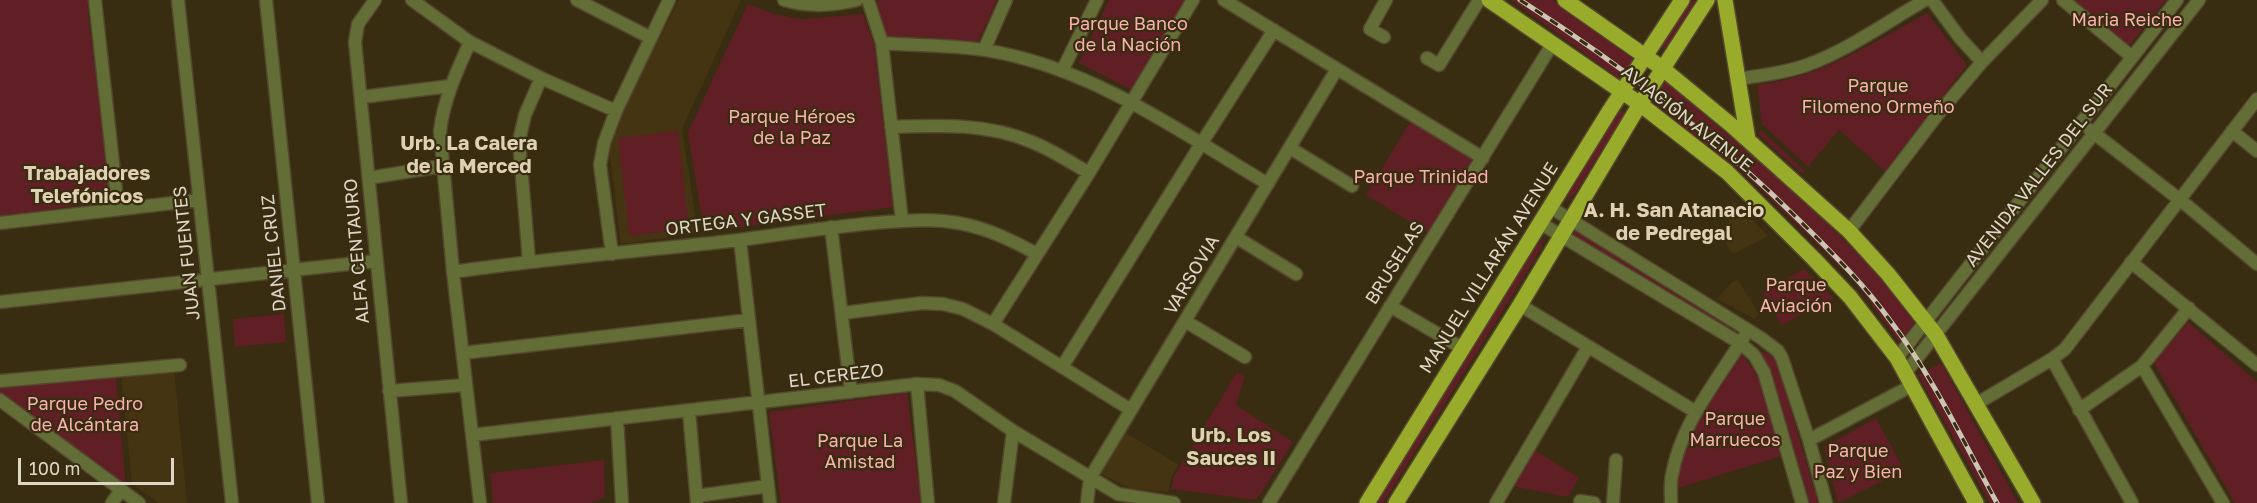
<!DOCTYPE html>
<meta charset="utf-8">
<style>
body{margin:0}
#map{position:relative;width:2257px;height:503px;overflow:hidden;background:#382c11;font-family:"Golos Text",sans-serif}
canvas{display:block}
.scale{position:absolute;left:18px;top:458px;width:156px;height:27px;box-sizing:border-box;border:3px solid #ded7c7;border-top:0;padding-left:8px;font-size:18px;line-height:21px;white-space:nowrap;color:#ded7c7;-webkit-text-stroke:4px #382c11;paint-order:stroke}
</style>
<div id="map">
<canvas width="2257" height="503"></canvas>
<div class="scale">100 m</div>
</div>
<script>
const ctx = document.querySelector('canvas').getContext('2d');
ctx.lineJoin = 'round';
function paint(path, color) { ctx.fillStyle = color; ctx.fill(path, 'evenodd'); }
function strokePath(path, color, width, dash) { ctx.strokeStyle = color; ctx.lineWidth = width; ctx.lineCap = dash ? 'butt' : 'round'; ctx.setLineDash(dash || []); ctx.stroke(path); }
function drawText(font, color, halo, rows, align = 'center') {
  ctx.font = font + ' "Golos Text",sans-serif'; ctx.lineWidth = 4.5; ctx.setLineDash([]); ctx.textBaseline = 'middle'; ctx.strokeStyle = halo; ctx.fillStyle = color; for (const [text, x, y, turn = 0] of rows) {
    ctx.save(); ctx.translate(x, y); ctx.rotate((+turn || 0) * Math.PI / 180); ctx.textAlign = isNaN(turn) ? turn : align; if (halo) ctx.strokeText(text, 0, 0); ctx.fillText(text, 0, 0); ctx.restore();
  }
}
const built = new Path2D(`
 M679,0h62l-59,129 16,104 -77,11 -12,-95 13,-39z
 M1732,200l36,36 -36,18 -6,-12z
 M1738,280l21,34 -4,5 -38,-20 14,-16z
 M174,369l13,134h-28l-27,-19 -11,-111z
 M1126,433l53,32 -7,10 -4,17 -36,-3 -29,-14 -2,-4z`);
const green = new Path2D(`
 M0,0h88v14l24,186 -112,17z
 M880,0h117l-19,42 -52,-5 -38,5 -12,-40z
 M1109,0h77l-54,90 -53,-27z
 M1511,0h41l83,60 -15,19z
 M1688,0l10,2 -33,47 -7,-4z
 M2075,0h91l-37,46z
 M748,4l26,10 28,5 61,-5 11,30 19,163 -189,25 -16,-100z
 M1927,13l40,52 -82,106 -46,-41 -31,37 -46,-43 -5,-39c62,-6 116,-43 170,-72z
 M1665,81l137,118 70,69 44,53 -16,22 -46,-63 -104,-101 -101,-79z
 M1619,110l6,3 -49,79 -10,10 4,-13z
 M1411,120l65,40 -46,74 -64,-39z
 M1761,130l44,41 -3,3 -44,-40z
 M678,131l11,98 -60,7 -11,-98z
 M1576,229l154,97 -3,4 -155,-93z
 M1544,238l-3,11 -158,254h-9l161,-257z
 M1804,269l29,29 -51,27 -20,-32z
 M284,314l2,28 -51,5 -2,-28z
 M2188,322l69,60v121h-22l-81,-140z
 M1759,352h5l12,6 42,145h-8l-38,-128z
 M1741,354c25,25 32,68 44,101l-110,34 10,-44 14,-32 35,-56z
 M1941,363l77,140h-28l-72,-128z
 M1237,372l8,5 -9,28 57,37 -34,54 -5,4 -83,-11 3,-13z
 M116,377l10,109 -126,-92v-7z
 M907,393l14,110h-140l-12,-91z
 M1876,418l28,52 -66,33 -14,-56z
 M1532,448l47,30 -11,19 -57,-11z
 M604,460l1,37 -14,6h-98l-3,-30z`);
const minor = new Path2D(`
 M95,0l23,209
 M178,0l54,503
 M266,0l52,503
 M375,0l-17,24 -3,18 46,461
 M412,0l58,42 71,36 75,33
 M577,0l74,38
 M784,0c24,7 49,6 73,0
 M868,0l14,43 20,178
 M1224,0l259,158
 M1932,0l28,38 22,24
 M2063,0l69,57
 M1384,37l-14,-8 16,-29
 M470,42c-13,29 -26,56 -30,89l13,141 27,231
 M882,43c40,3 81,2 119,10 98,20 183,81 267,131
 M984,50l22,-50
 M1427,58l12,7 40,-65
 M1062,71l35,-71
 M1739,79c23,-4 46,-6 68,-14 41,-15 80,-43 118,-65
 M362,97l88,-11
 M891,127c48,-2 96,-4 141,15 20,8 38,20 57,31
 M2090,130l94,73 73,61
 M2232,131l25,20
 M1290,148l62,38
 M369,178l73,-12
 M1550,207l211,131 17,13 4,7 27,82 17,63
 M0,223l199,-23
 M1540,223l200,120 14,12 10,17 38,131
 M831,227l20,165
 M1849,231l89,-117 44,-52 60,-62
 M1236,237l60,37
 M740,240l30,263
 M612,254l-12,-89 4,-22 12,-32 53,-111
 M529,261l-10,-120 6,-26 16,-37
 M2131,262l126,103
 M453,272c95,-14 191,-21 286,-32 45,-6 90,-13 136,-17 23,-2 45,-4 68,-2 35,3 63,16 94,33
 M0,302l376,-41
 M1520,305l176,107
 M1390,306l72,42
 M843,313l79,-10 21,1 20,5 30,15 138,86
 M1185,321l60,36
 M993,324l96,-151 104,-173
 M463,353l286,-33
 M1897,358l280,-358
 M2052,359l80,144
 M2142,366l81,137
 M1062,367l139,-223 73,-114
 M1906,372l293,-372
 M0,381l180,-16
 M917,384l11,119
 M389,391l76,-6
 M0,400l139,103
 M1976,404l76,-45 13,-10 192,-250
 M2079,410l63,-44 47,-58
 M689,411l8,92
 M617,418l5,85
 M472,435l445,-51 22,1 16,6 58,40 105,63 56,9
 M1809,440l104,-55
 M697,496l71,-10
 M1580,501l14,2
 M112,503l9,-13
 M1004,503l9,-72
 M1087,503l3,-25 247,-409
 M1269,503l284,-460
 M1496,503l92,-156
 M1613,503l3,-43
 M1671,503c0,-9 -1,-19 1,-28 9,-52 45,-94 72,-138`);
const major = new Path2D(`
 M1489,0l151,104 87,68 87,87 36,38 47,61 79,145
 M1565,0l97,68 68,56 119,107 39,43 48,61 97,168
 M1725,0l23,140
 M1367,503l243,-393 72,-110
 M1396,503l124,-198 120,-201 67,-104`);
const rail = new Path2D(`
 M1520,0c100,64 196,138 281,222 31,31 62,61 88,97 43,56 74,122 108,184`);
const parkNames = [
 ["Maria Reiche",2127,20],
 ["Parque Banco",1128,24],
 ["de la Nación",1128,45],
 ["Parque",1878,86],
 ["Filomeno Ormeño",1878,107],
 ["Parque Héroes",792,117],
 ["de la Paz",792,138],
 ["Parque Trinidad",1421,177],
 ["Parque",1796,285],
 ["Aviación",1796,306],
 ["Parque Pedro",85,404],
 ["de Alcántara",85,425],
 ["Parque",1735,419],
 ["Marruecos",1735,440],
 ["Parque La",860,441],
 ["Amistad",860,462],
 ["Parque",1858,451],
 ["Paz y Bien",1858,472]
];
const streetNames = [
 ["AVIACIÓN AVENUE",1687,119,38],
 ["AVENIDA VALLES DEL SUR",2039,175,-52],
 ["ORTEGA Y GASSET",746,220,-7],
 ["ALFA CENTAURO",357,251,-95],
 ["JUAN FUENTES",187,253,-96],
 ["DANIEL CRUZ",274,253,-96],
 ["BRUSELAS",1395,263,-58],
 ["MANUEL VILLARÁN AVENUE",1489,268,-58],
 ["VARSOVIA",1192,275,-59],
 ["EL CEREZO",836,376,-7]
];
const neighbourhoodNames = [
 ["Urb. La Calera",469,144],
 ["de la Merced",469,167],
 ["Trabajadores",87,174],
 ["Telefónicos",87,197],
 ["A. H. San Atanacio",1674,211],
 ["de Pedregal",1674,234],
 ["Urb. Los",1231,436],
 ["Sauces II",1231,459]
];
paint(built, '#443412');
paint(green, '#5f1f24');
strokePath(minor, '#53472e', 15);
strokePath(major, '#53472e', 18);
strokePath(minor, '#636d36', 12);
strokePath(major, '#98ab2a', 15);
strokePath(rail, '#ccc5b4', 5);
strokePath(rail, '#382c11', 3, [9]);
drawText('18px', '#fbb1b0', '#382c11', parkNames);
drawText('18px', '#ded7c7', '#382c11', streetNames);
drawText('bold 20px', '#e0d1b2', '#382c11', neighbourhoodNames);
</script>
